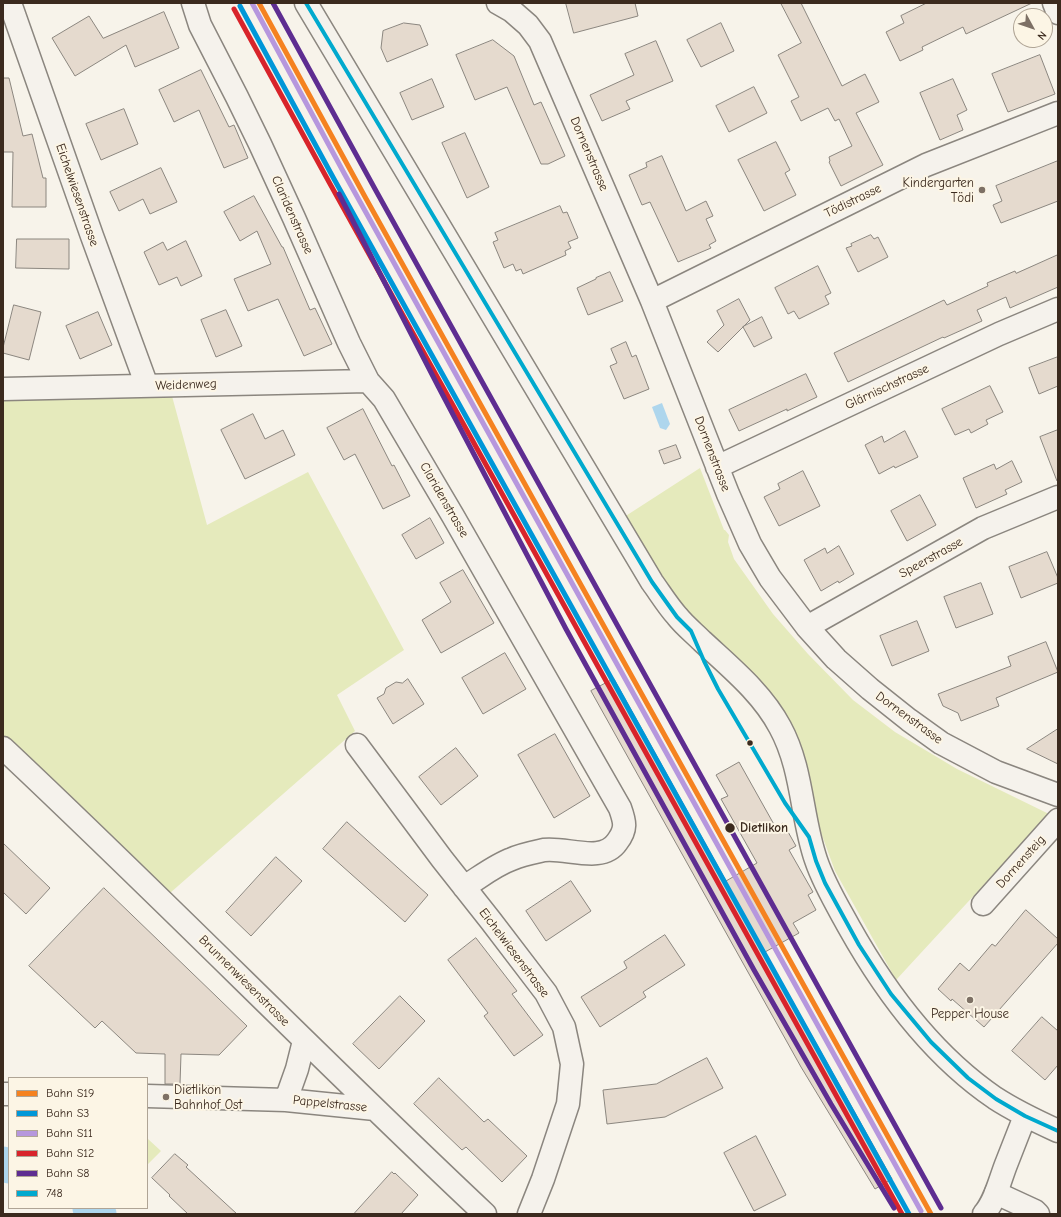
<!DOCTYPE html>
<meta charset="utf-8">
<style>
body{margin:0}
#map{position:relative;width:1061px;height:1217px;overflow:hidden;background:#f7f3ea;font-family:"Comic Neue",sans-serif}
canvas{display:block}
.frame{position:absolute;inset:0;border:4px solid #3b2a1e;pointer-events:none}
.legend{position:absolute;left:8px;top:1077px;width:140px;height:132px;box-sizing:border-box;background:#fcf5e5;border:1px solid #afa495;margin:0;padding:5px 7px;list-style:none;font-size:12px;color:#3b2a1e}
.legend li{display:flex;align-items:center;gap:8px;height:20px}
.legend b{width:20px;border:1px solid #afa495}
.north{position:absolute;left:1013px;top:8px;width:40px;height:40px;box-sizing:border-box;background:#fcf5e5;border:1px solid #afa495;border-radius:50%;rotate:130deg;font-size:11px;font-weight:700;line-height:16px;text-align:center;color:#3b2a1e}
.north::after{content:'';display:block;margin:auto;width:14px;height:18px;background:#7d7065;clip-path:polygon(50% 0,100% 100%,50% 72%,0 100%)}
</style>
<div id="map">
<canvas width="1061" height="1217"></canvas>
<div class="frame"></div>
<ul class="legend">
<li><b style="height:5px;background:#f58220"></b>Bahn S19</li>
<li><b style="height:5px;background:#0097d8"></b>Bahn S3</li>
<li><b style="height:5px;background:#b697dd"></b>Bahn S11</li>
<li><b style="height:5px;background:#d8242b"></b>Bahn S12</li>
<li><b style="height:5px;background:#5e2d91"></b>Bahn S8</li>
<li><b style="height:5px;background:#00a9ce"></b>748</li>
</ul>
<div class="north">N</div>
</div>
<script>
const ctx = document.querySelector('canvas').getContext('2d');
ctx.lineJoin = 'round';
function paint(path, color) { ctx.fillStyle = color; ctx.fill(path, 'evenodd'); }
function strokePath(path, color, width, dash) { ctx.strokeStyle = color; ctx.lineWidth = width; ctx.lineCap = dash ? 'butt' : 'round'; ctx.setLineDash(dash || []); ctx.stroke(path); }
function drawText(font, color, halo, rows, align = 'center') {
  ctx.font = font + ' "Comic Neue",sans-serif'; ctx.lineWidth = 4; ctx.setLineDash([]); ctx.textBaseline = 'middle'; ctx.strokeStyle = halo; ctx.fillStyle = color; for (const [text, x, y, turn = 0] of rows) {
    ctx.save(); ctx.translate(x, y); ctx.rotate((+turn || 0) * Math.PI / 180); ctx.textAlign = isNaN(turn) ? turn : align; if (halo) ctx.strokeText(text, 0, 0); ctx.fillText(text, 0, 0); ctx.restore();
  }
}
const green = new Path2D(`
 M169,385l38,140 101,-53 96,178 -67,45 18,36 -193,169 -159,-152v-359z
 M700,468l24,62h1l4,5 -1,7 6,17 39,55 35,40 45,46 42,32 62,37 92,45 -153,166 -61,-109 -16,-44 -24,-86 -113,-130 -61,-92z
 M148,1139l13,12 -14,14v-25z`);
const water = new Path2D(`
 M662,403l8,21 -4,6 -6,-2 -8,-21z`);
const river = new Path2D(`
 M3,1164l6,2
 M90,1208l9,6`);
const building = new Path2D(`
 M566,3h69l3,13 -64,17z
 M781,3h20l41,83 23,-12 14,28 -23,11 27,52 -42,21 -12,-24 1,-1 -1,-4 23,-11 -13,-27 -4,2 -7,-13 -27,13 -10,-20 8,-4 -21,-42 23,-12z
 M927,3h105l-66,31 -3,-7 -41,20 1,3 -23,11 -14,-29 18,-9 -3,-7z
 M164,12l15,36 -44,19 -9,-22 -51,31 -23,-38 37,-22 14,22z
 M404,23l16,2 8,20 -41,17 -6,-14 2,-17z
 M721,23l13,28 -33,16 -14,-27z
 M493,40l21,16 20,49 7,-3 24,54 -17,8h-7l-34,-77 -32,13 -19,-45z
 M656,41l17,40 -47,20 4,8 -28,12 -12,-26 44,-20 -9,-21z
 M1040,55l15,39 -47,18 -16,-38z
 M201,70l28,57 5,-2 14,33 -24,10 -25,-58 -25,12 -15,-32z
 M3,78h6l14,58 9,-2 11,44h3v29h-34l1,-55h-10z
 M432,79l12,28 -32,13 -12,-27z
 M953,79l14,31 -10,5 6,15 -23,10 -20,-47z
 M754,87l13,26 -38,19 -13,-26z
 M124,109l14,35 -37,16 -15,-36z
 M465,133l24,54 -22,11 -25,-55z
 M776,142l14,28 -5,3 11,22 -32,16 -26,-51z
 M662,156l24,55 20,-10 7,15 -7,3 10,22 -7,4 2,3 -33,14 -28,-60 -8,3 -13,-30 18,-8 -1,-4z
 M1058,161v40l-57,22 -8,-18 9,-4 -6,-15z
 M161,168l16,34 -27,12 -7,-15 -24,12 -9,-19z
 M254,196l28,51h1l27,63 5,-2 17,36 -28,12 -26,-57 -30,12 -14,-32 37,-15 -14,-33 -17,10 -16,-29z
 M560,206l3,7 4,-1 11,26 -10,4 3,6 -6,3 1,4 -43,19 -2,-5 -5,2 -3,-7 -9,4 -11,-26 5,-2 -3,-7z
 M871,235l3,4 4,-2 10,20 -30,15 -12,-24 6,-2 -1,-2z
 M17,239h52v30l-53,-1z
 M186,241l16,35 -21,10 -4,-9 -18,8 -15,-33 19,-10 4,8z
 M1058,255v32l-48,21 -4,-11 -29,13 5,11 -38,17 -1,-1 -95,45 -14,-29 110,-53 3,5 41,-19 -1,-3 28,-12 1,2z
 M818,266l13,27 -6,3 4,8 -30,15 -5,-8 -6,3 -13,-26z
 M610,272l13,29 -35,14 -11,-27 19,-9v-1z
 M739,299l11,21 -32,32 -11,-10 17,-17 -7,-14z
 M14,305l27,7 -12,48 -26,-7v-5z
 M226,310l16,36 -26,11 -15,-37z
 M98,312l14,33 -32,14 -14,-33z
 M762,317l10,21 -18,9 -11,-20z
 M626,342l6,15 4,-2 13,34 -25,10 -14,-33 7,-3 -6,-14z
 M1058,357v29l-19,8 -10,-26z
 M806,374l11,23 -30,14v-2l-48,22 -10,-21z
 M990,386l13,26 -17,8 2,4 -17,9 -2,-4 -14,6 -13,-26z
 M363,409l29,57 2,-1 16,31 -27,13 -28,-55 -11,6 -17,-32z
 M253,414l12,25 18,-9 12,25 -50,24 -24,-49z
 M1058,430v51h-1l-17,-44z
 M905,431l13,26 -23,11 -1,-2 -15,8 -14,-29 17,-9 2,6z
 M676,445l5,13 -17,6 -5,-13z
 M1012,461l10,21 -17,8 2,4 -31,14 -13,-30 31,-14 2,5z
 M803,471l17,35 -41,20 -15,-29 16,-8 -2,-5z
 M920,495l16,30 -29,16 -16,-30z
 M430,518l14,25 -28,16 -14,-24z
 M839,546l15,28 -15,9 -1,-2 -17,10 -17,-31 21,-12 2,5z
 M1047,552l11,26v5l-37,15 -12,-31z
 M463,570l31,53 -53,30 -19,-33 29,-18 -11,-19z
 M981,583l12,31 -37,14 -12,-31z
 M917,621l12,30 -37,15 -12,-30z
 M1046,642l12,30 -62,26 3,8 -38,15 -3,-8 -15,-7 -5,-12 73,-28 -3,-9z
 M505,653l21,36 -43,25 -21,-36z
 M408,679l16,25 -31,20 -16,-26 7,-4 2,-6 10,-6 6,1z
 M614,679l112,202 31,-18 -36,-64 7,-3 -12,-21 23,-13 37,66 7,-5 13,23 -7,4 24,42 -5,3 8,15 -23,13 6,10 -34,19 127,227 -17,10 -74,-122 -210,-376z
 M1058,729v35l-31,-15z
 M555,734l35,62 -36,22 -36,-63z
 M456,748l22,28 -37,29 -22,-28z
 M347,822l81,73 -23,27 -82,-73z
 M3,843l47,45 -24,26 -23,-22z
 M276,857l26,24 -51,55 -25,-24z
 M571,881l20,30 -45,30 -20,-30z
 M104,888l143,138 -28,29 -38,-1 -1,30h-15v-30l-29,-1 -34,-32 -7,7 -66,-62z
 M1026,910l32,29v4l-74,84 -32,-28 -1,2 -13,-12 22,-26 9,8 23,-27 3,2z
 M665,935l20,30 -42,27 3,5 -46,30 -19,-30 46,-29 -3,-6z
 M476,938l41,53 -5,3 31,41 -29,21 -30,-40 4,-3 -40,-53z
 M400,996l25,25 -46,48 -26,-25z
 M1042,1017l16,14v34l-13,15 -33,-29z
 M707,1058l16,30 -58,29 -58,7 -4,-34 53,-6z
 M439,1078l45,44 4,-3 39,37 -25,26 -36,-35 -4,3 -48,-46z
 M756,1136l30,59 -32,16 -30,-58z
 M175,1154l13,11 -2,2 51,47h-49l-19,-18 1,-1 -18,-17z
 M392,1172l2,2 1,-1 23,22 -17,19h-47z`);
const street = new Path2D(`
 M10,3l82,233 55,150
 M193,3l7,22 37,72 23,47 34,74 55,125 19,38 16,18 69,117 167,292c5,14 7,21 -3,34 -15,22 -50,5 -73,8 -9,2 -24,5 -32,9 -17,6 -33,19 -48,28
 M498,3l14,8 16,14 12,16 112,260 76,193 22,50 20,34 37,49 29,32 34,30 39,31 32,23 55,29 62,23
 M1054,3l4,10
 M652,301l274,-136 132,-52
 M3,389l365,-8
 M717,467l282,-133 59,-25
 M807,627l176,-99 75,-31
 M357,745l85,114 49,62 55,72 18,34 8,37 -4,40 -25,75 -14,35
 M3,748c163,153 319,313 482,466
 M983,904l75,-84
 M3,1094h6
 M147,1096l139,4 89,9
 M286,1100l11,-31 7,-28
 M996,1193l39,18 3,3`);
const secondary = new Path2D(`
 M306,3l346,579c8,11 16,24 25,34 7,9 17,17 25,25 29,27 60,52 78,86 23,42 21,90 36,133 8,24 21,45 33,67 37,66 83,128 146,171 20,13 41,23 63,33
 M984,1214c12,-14 16,-35 23,-52 6,-15 12,-31 18,-46`);
const bus1 = new Path2D(`
 M306,3l346,579 25,35 14,14 13,30 14,28 67,114 24,34 7,24 9,22 34,62 32,49 40,48 37,36 28,21 29,17 33,15`);
const rail1 = new Path2D(`
 M259,3l105,192 567,1019`);
const rail2 = new Path2D(`
 M240,6l94,173 575,1035`);
const rail3 = new Path2D(`
 M252,3l92,170 577,1038`);
const rail4 = new Path2D(`
 M234,9l95,173 573,1032`);
const rail5 = new Path2D(`
 M273,3l102,186 566,1019
 M339,194l99,192 128,243 188,341 77,134 63,104`);
const markers = [
 [982,190,4,"#7d7065"],
 [750,743,3.5,"#3b2a1e"],
 [730,828,5.5,"#3b2a1e"],
 [970,1000,4,"#7d7065"],
 [166,1097,4,"#7d7065"]
];
const streetNames = [
 ["Dornenstrasse",589,154,67],
 ["Eichelwiesenstrasse",77,195,71],
 ["Tödistrasse",853,201,-26],
 ["Claridenstrasse",292,215,66],
 ["Weidenweg",186,385,-2],
 ["Glärnischstrasse",887,387,-25],
 ["Dornenstrasse",712,454,69],
 ["Claridenstrasse",444,500,60],
 ["Speerstrasse",931,558,-29],
 ["Dornenstrasse",909,718,36],
 ["Dornensteig",1021,862,-48],
 ["Eichelwiesenstrasse",514,953,53],
 ["Brunnenwiesenstrasse",244,981,45],
 ["Pappelstrasse",330,1104,6]
];
const poiNames = [
 ["Kindergarten",974,183],
 ["Tödi",974,198],
 ["Pepper House",970,1014,"center"],
 ["Dietlikon",174,1090,"left"],
 ["Bahnhof Ost",174,1105,"left"]
];
const stopNames = [
 ["Dietlikon",740,828]
];
paint(green, '#e5eabc');
paint(water, '#aed6ed');
strokePath(river, '#aed6ed', 35);
paint(building, '#e5dace');
strokePath(building, '#8b867f', 1);
strokePath(street, '#8b867f', 25);
strokePath(secondary, '#8b867f', 25);
strokePath(street, '#f5f2ec', 22);
strokePath(secondary, '#f5f2ec', 22);
strokePath(bus1, '#00a9ce', 4);
strokePath(rail1, '#f58220', 5);
strokePath(rail2, '#0097d8', 5);
strokePath(rail3, '#b697dd', 5);
strokePath(rail4, '#d8242b', 5);
strokePath(rail5, '#5e2d91', 5);
for (const [x, y, r, color] of markers) { const dot = new Path2D(); dot.arc(x, y, r, 0, 2 * Math.PI); ctx.fillStyle = color; ctx.fill(dot); strokePath(dot, '#fcf5e5', 1.5); }
drawText('13px', '#3b2a1e', '#fcf5e5', streetNames);
drawText('13px', '#3b2a1e', '#fcf5e5', poiNames, 'right');
drawText('bold 13px', '#3b2a1e', '#fcf5e5', stopNames, 'left');
</script>
